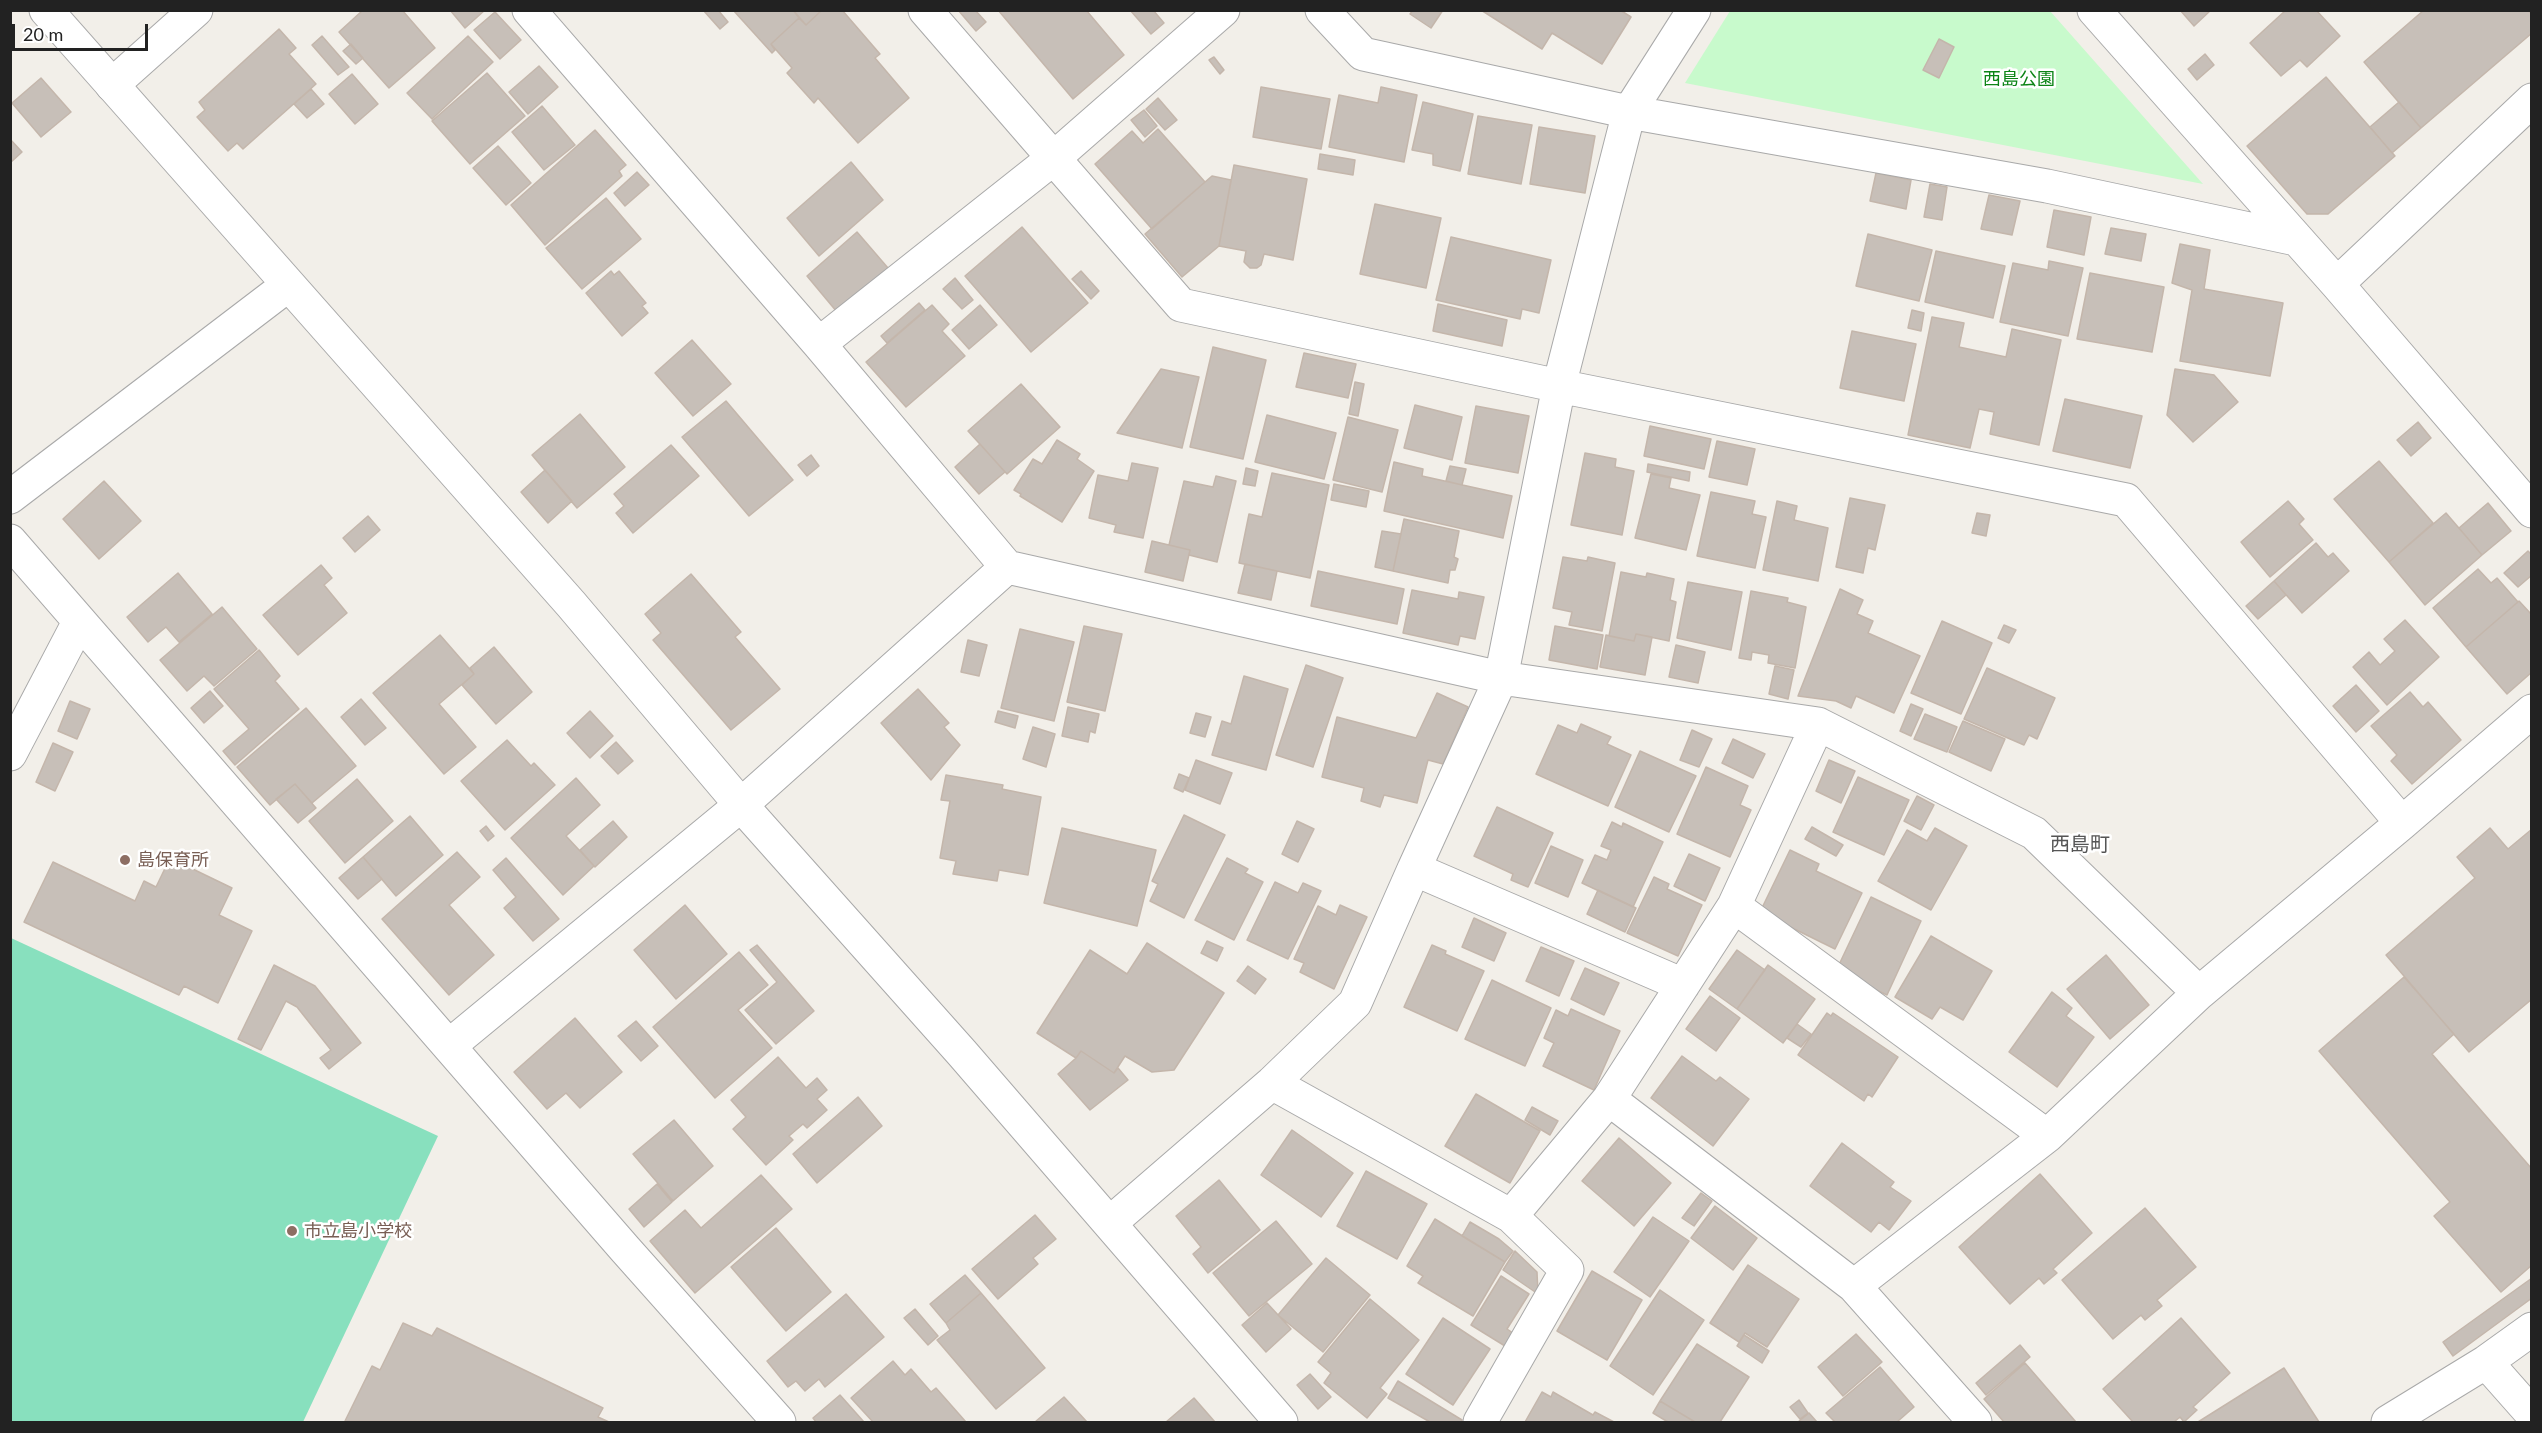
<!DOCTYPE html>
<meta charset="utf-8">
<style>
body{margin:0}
#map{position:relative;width:2542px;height:1433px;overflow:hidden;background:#f2efe9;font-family:Lato,sans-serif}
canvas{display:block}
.frame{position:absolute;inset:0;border:12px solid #222;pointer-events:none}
.scale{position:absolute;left:12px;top:24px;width:136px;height:27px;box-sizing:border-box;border:3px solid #222;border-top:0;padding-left:8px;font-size:18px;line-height:21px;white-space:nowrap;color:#222;-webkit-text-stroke:4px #fff;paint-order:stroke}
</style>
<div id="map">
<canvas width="2542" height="1433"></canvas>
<div class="frame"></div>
<div class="scale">20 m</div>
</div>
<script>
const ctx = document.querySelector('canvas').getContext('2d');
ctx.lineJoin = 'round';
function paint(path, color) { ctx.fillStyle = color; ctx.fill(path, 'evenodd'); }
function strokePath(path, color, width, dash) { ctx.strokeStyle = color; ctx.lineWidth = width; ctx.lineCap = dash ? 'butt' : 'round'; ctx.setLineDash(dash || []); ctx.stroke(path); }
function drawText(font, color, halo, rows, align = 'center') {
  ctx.font = font + ' Lato,"Noto Sans JP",sans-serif'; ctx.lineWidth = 5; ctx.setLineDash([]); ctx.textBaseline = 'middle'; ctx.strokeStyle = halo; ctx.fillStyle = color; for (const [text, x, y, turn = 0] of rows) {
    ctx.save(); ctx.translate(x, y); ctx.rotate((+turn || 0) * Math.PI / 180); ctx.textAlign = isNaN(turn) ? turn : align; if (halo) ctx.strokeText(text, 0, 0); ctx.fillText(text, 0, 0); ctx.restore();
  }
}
const park = new Path2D(`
 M1730,11h320l153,173 -518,-101z`);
const pitch = new Path2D(`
 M11,938l427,198 -135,286h-292z`);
const building = new Path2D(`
 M363,10h39l33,38 -46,40 -50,-56z
 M450,10h35l-20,18z
 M703,10h15l10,12 -8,7z
 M733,10h60l6,8 -28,26 4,6 -3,3z
 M793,10h29l-16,15z
 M822,10h20l38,44 -5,4 34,40 -51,45 -40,-45 -4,5 -27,-30 5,-5 -21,-24 28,-26 7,7z
 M958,10h17l11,12 -10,9z
 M998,10h88l38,45 -51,44z
 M1130,10h23l11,13 -13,11z
 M1413,10h30l-12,18 -21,-14z
 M1481,10h139l11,7 -29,47 -50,-31 -10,16z
 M2180,10h31l-17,16z
 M2286,10h30l24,26 -33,31 -7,-7 -19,16 -31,-33z
 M2424,10h104l4,5v18l-111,95 -57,-66z
 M495,12l26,28 -21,19 -26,-29z
 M279,29l17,19 -7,6 27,30 -73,65 -6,-6 -9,8 -31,-34 8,-7 -6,-8z
 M322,36l27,31 -11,8 -26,-30z
 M468,36l25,26 -61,57 -25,-26z
 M1939,39l15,8 -15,31 -16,-8z
 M351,44l12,14 -7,6 -13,-13z
 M2205,54l9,11 -17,15 -9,-11z
 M1214,57l10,13 -4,4 -11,-14z
 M539,66l19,21 -30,27 -19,-22z
 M487,73l38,43 -55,48 -38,-43z
 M352,74l26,30 -23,20 -26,-30z
 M2326,77l69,79 -67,58h-21l-60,-68z
 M41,78l30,34 -30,25 -29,-34z
 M1261,87l69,12 -9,50 -68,-12z
 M1381,87l36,8 -13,67 -75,-15 10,-52 39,8z
 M311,89l13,15 -17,14 -13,-14z
 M1158,98l19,22 -12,10 -19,-21z
 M1423,102l50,12 -13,57 -27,-6v-11l-21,-4z
 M2399,102l22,26 -29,25 -22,-26z
 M542,106l33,39 -31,25 -32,-38z
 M1144,110l13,16 -12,11 -14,-17z
 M1478,116l54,9 -11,59 -53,-10z
 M1539,127l56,9 -10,57 -55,-9z
 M1158,129l47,53 -53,47 -57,-65 37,-33 11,12z
 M595,130l31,35 -7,6 3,5 -77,69 -34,-40z
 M10,139l12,13 -12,11z
 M498,146l33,37 -25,22 -33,-37z
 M1320,154l35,6 -2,15 -35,-6z
 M851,162l32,38 -64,56 -32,-38z
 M1234,165l73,14 -14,81 -29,-6 -3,11 -4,3h-7l-6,-6 2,-11 -27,-5z
 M637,172l12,13 -24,21 -11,-13z
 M1876,173l35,7 -5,29 -36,-8z
 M1212,176l19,4 -12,66 -37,31 -37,-43z
 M1930,184l17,3 -5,33 -18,-3z
 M1989,195l31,6 -8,34 -31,-6z
 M606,198l35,41 -59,50 -36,-41z
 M1375,204l66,14 -15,70 -66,-14z
 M2054,210l37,7 -7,38 -37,-8z
 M1022,227l66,76 -57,49 -66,-76z
 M2111,228l35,6 -5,27 -36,-7z
 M857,232l31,36 -51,44 -30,-36z
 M1868,234l64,16 -13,51 -63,-15z
 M1451,237l100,23 -12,53 -17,-4 -2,10 -84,-19z
 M2180,244l30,6 -6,39 79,14 -13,73 -90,-15 12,-71 -20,-7z
 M1936,251l69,15 -12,52 -68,-16z
 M2049,261l34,7 -15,68 -68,-14 13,-59 35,7z
 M611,271l3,4 5,-4 27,32 -4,3 6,7 -26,23 -36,-43z
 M1081,271l18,20 -8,8 -19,-20z
 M2090,273l74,14 -12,65 -75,-13z
 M955,278l18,22 -11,9 -19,-20z
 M919,303l6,7 -38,33 -6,-7z
 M1438,304l69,16 -5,26 -69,-15z
 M932,305l17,19 -7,7 23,25 -59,51 -40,-45z
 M980,305l17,20 -28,24 -17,-19z
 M1912,310l12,3 -3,18 -13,-3z
 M1932,317l32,6 -5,24 47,10 6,-28 49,11 -22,105 -49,-11 4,-22 -15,-3 -9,39 -62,-13z
 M1852,331l64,13 -12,57 -64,-13z
 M692,340l39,44 -38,32 -38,-43z
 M1213,347l53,13 -23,99 -53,-12z
 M1304,353l52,11 -8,34 -52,-11z
 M1161,369l38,8 -17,71 -65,-15z
 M2175,369l39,6 24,27 -45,40 -26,-27z
 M1355,382l9,2 -6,32 -9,-2z
 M1021,384l39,43 -53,47 -39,-43z
 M2065,399l77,17 -12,52 -77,-17z
 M726,401l67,79 -44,36 -67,-79z
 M1415,405l47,12 -10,43 -48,-12z
 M1476,406l53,10 -11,57 -53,-10z
 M580,414l45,53 -48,41 -45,-53z
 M1267,415l69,18 -12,46 -69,-17z
 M1348,417l50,13 -16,62 -49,-12z
 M2418,422l13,16 -20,18 -14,-16z
 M1650,426l61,13 -7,30 -60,-13z
 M1057,440l23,14 -3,5 17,12 -32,51 -42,-26 1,-2 -7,-4 19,-31 9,5z
 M1717,441l38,8 -8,36 -38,-8z
 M980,444l25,28 -26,22 -24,-27z
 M671,445l28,31 -66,57 -17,-20 8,-7 -10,-12z
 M1585,453l31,6 -1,8 19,4 -12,64 -51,-10z
 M811,455l8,11 -12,10 -9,-11z
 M2379,461l54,62 -44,39 -55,-63z
 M1394,462l29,7 -1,7 90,20 -9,42 -119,-27z
 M1132,463l26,5 -15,70 -29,-6 2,-7 -27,-7 9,-43 30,6z
 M1648,464l42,8 -1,9 -42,-9z
 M1450,466l16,3 -4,16 -16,-4z
 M1246,468l12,3 -3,15 -12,-2z
 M545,470l27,31 -24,22 -27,-31z
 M1272,473l57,12 -19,93 -71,-15 10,-49 13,3z
 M1651,474l20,4 -2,10 31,7 -14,55 -51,-12z
 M1216,476l20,5 -19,81 -28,-7 1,-5 -21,-5 15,-64 29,6z
 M104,481l37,40 -42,38 -36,-40z
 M1334,484l35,7 -3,16 -35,-7z
 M1711,492l44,9 -3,13 14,3 -11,51 -58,-12z
 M1850,498l35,7 -10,45 -7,-2 -5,25 -27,-6z
 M1777,501l20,5 -3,14 34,8 -10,53 -55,-11z
 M2288,501l16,18 -5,5 14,16 -43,37 -29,-35z
 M2488,503l23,28 -29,24 -23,-27z
 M1977,513l13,2 -4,21 -14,-3z
 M2446,513l36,42 -57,50 -36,-43z
 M368,516l12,14 -25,22 -12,-14z
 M1404,519l55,12 -5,26 4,2 -3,11h-5l-2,13 -55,-12z
 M1382,531l19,3 -8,37 -18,-4z
 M1152,541l38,9 -7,31 -38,-9z
 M2316,543l12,14 5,-4 16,18 -47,42 -28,-32z
 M2528,551l4,4v20l-14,12 -14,-14z
 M1563,557l24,4 1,-4 27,6 -13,68 -33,-6 3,-13 -19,-4z
 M1245,564l32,7 -6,29 -33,-7z
 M321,565l11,13 -8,7 23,28 -49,42 -35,-40z
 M2478,569l13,14 6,-5 21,24 -52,45 -33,-39z
 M1318,571l86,18 -7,35 -86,-18z
 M1621,572l25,5 1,-4 27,6 -4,21 6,2 -7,39 -33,-7 -2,7 -25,-5z
 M178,573l34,41 -33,28 -13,-15 -18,15 -21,-25z
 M691,574l50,58 -6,5 45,52 -49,41 -78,-90 8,-7 -16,-19z
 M2274,581l12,14 -28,24 -12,-13z
 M1688,582l54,10 -11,58 -54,-12z
 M1840,589l23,11 -6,14 16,7 -5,12 52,23 -26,57 -38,-17 -5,12 -15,-7 -38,-5z
 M1412,590l46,9 1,-7 25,5 -9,42 -15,-3 -2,9 -55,-12z
 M1751,591l37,7 -1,4 19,5 -11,61 -27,-5 1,-8 -17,-3 -1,8 -12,-2z
 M2519,601l13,14v57l-25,22 -41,-47z
 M222,607l35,42 -43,37 -10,-10 -17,15 -27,-31z
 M2405,620l34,37 -52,48 -34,-38 16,-15 11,13 15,-14 -11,-12z
 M1942,621l50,22 -31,71 -50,-21z
 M2004,625l12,5 -7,13 -11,-5z
 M1084,626l38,8 -17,77 -38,-9z
 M1555,626l48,9 -6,34 -48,-9z
 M1020,629l54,13 -20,79 -53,-13z
 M1636,634l16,3 -7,38 -45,-8 6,-32 28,6z
 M440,635l34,39 -35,30 37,43 -32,27 -71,-81z
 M968,640l19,5 -8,31 -18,-4z
 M1676,645l29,7 -7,31 -29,-6z
 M494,647l38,45 -36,32 -34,-39 12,-11 -4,-6z
 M259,650l21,26 -5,5 24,28 -64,56 -12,-14 26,-22 -35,-40z
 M1306,665l37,13 -30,89 -37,-12z
 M1775,666l19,4 -6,29 -19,-5z
 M1987,668l68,30 -18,41 -8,-4 -5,10 -60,-26z
 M1244,676l44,13 -22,81 -54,-15 10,-34 9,3z
 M2356,685l23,26 -23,21 -23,-26z
 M918,689l31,34 -5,4 16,18 -29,35 -50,-57z
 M210,691l13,15 -19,17 -13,-15z
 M2410,692l13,15 5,-5 33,38 -49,44 -21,-23 6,-6 -26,-29z
 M1437,693l31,14 -25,57 -15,-4 -11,43 -33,-8 -4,12 -19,-6 3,-13 -42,-11 15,-60 79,21z
 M361,699l25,29 -21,17 -24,-28z
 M70,701l20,8 -13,30 -19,-8z
 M1911,704l12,5 -12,27 -11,-5z
 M1068,707l31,7 -4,19 -5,-2 -2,11 -26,-6z
 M306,708l50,58 -44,37 -17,-19 -25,21 -33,-38z
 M590,711l23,25 -23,22 -23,-25z
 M998,711l20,5 -3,12 -20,-6z
 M1196,713l15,4 -6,20 -15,-4z
 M1925,714l32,13 -10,25 -33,-13z
 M1963,721l42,18 -14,32 -42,-19z
 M1581,724l30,13 -4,7 24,11 -23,51 -72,-32 22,-49 19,8z
 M1033,727l22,7 -9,33 -23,-8z
 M1692,730l20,9 -13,28 -19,-7z
 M1733,739l32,15 -12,24 -31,-15z
 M507,740l24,26 3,-3 21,22 -50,45 -44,-49z
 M616,742l17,19 -15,13 -17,-18z
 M53,743l20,9 -18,39 -19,-9z
 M1640,751l56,25 -27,56 -54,-25z
 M1196,760l36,13 -12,31 -35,-14z
 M1829,760l26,11 -14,32 -25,-12z
 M1706,767l42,19 -8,19 11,5 -21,47 -53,-23z
 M1179,774l10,4 -6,14 -9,-4z
 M946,775l57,10 -1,4 39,8 -13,78 -29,-5 -2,11 -44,-7 3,-13 -16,-3 10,-57 -9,-1z
 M1858,777l51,23 -25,55 -51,-23z
 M576,778l24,27 -34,31 28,30 -31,29 -52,-57z
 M357,779l36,42 -48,42 -36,-42z
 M295,784l21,24 -18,15 -22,-24z
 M1917,796l17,9 -13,25 -17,-9z
 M1497,807l56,26 -25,54 -17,-7 2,-6 -39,-18z
 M1184,815l41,20 -41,83 -34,-17 8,-17 -6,-3z
 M410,816l33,39 -47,41 -33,-39z
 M613,821l14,16 -32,30 -15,-17z
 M1297,821l17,8 -16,33 -16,-8z
 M1612,822l10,5 1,-4 40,19 -30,65 -51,-24 13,-28 12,5 4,-10 -10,-4z
 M486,826l8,10 -6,5 -8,-10z
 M1812,827l31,18 -7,11 -31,-17z
 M1062,828l94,22 -19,76 -93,-23z
 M1935,828l32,18 -36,64 -53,-29 29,-51 20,11z
 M2490,828l18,21 24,-20v170l-63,53 -83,-97 89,-77 -18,-21z
 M1551,846l32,14 -15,37 -33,-14z
 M1790,850l29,14 -3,7 46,22 -27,56 -75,-37z
 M457,852l23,25 -31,28 45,50 -45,40 -67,-76z
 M1689,854l31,14 -15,33 -31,-15z
 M363,857l19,22 -24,20 -19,-21z
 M170,858l62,30 -13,27 33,16 -34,72 -34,-17 -5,9 -155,-73 29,-60 82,39 9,-20 12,6z
 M506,858l53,61 -26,22 -29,-33 12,-11 -23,-27z
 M1227,858l21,11 -3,4 18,9 -29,58 -39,-20z
 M1654,877l15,7 -2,5 35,16 -24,51 -51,-23z
 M1275,882l23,11 5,-10 18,8 -33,68 -41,-19z
 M1598,890l38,18 -11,24 -38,-18z
 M1871,897l50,24 -34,74 -51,-24z
 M685,905l42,49 -51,45 -42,-49z
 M1340,905l27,12 -33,72 -34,-17 4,-9 -10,-4 24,-53 18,9z
 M1474,918l32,15 -12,28 -32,-14z
 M1931,936l61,35 -29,49 -23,-13 -8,12 -37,-22z
 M1207,941l16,7 -6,13 -16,-8z
 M1147,943l77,50 -50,77 -22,2 -27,-16 -11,17 -33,-22 -5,7 -39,-25 53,-83 37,24z
 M757,945l57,66 -38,33 -31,-34 32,-28 -27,-32z
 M1432,945l14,6 -1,3 39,17 -27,60 -53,-24z
 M1541,947l33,14 -15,35 -33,-15z
 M1737,950l28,20 -28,39 -28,-20z
 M739,952l29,33 -30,25 34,38 -57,50 -62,-71z
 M2106,955l43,50 -39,34 -43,-50z
 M274,965l41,21 46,57 -32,26 -9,-11 11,-8 -34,-43 -11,-6 -25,49 -23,-11z
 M1768,965l47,34 -32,44 -46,-34z
 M1248,966l18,13 -11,15 -18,-13z
 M1585,968l34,15 -15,32 -33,-16z
 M2404,977l50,57 -22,20 100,115v96l-31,27 -67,-76 16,-14 -131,-151z
 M1492,980l59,28 -26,58 -60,-27z
 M2052,992l20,16 -6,8 28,21 -37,50 -48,-35z
 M1710,996l30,22 -24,33 -30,-22z
 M1571,1009l49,22 -26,59 -51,-24 11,-23 -10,-5 12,-28 12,6z
 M1827,1013l4,3 2,-3 65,44 -26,40 -4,-3 -4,7 -66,-46z
 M575,1018l47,54 -42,36 -14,-15 -19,16 -33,-37z
 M636,1021l22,25 -17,15 -23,-25z
 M1797,1024l14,10 -10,13 -14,-9z
 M1081,1051l33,22 4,-5 10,12 -38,30 -32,-36 18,-16z
 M1682,1056l34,25 4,-4 29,22 -36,47 -62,-48z
 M778,1057l28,31 11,-10 10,12 -10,9 10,11 -20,18 -4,-4 -14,12 4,4 -27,25 -33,-36 13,-12 -15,-17z
 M1476,1094l64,37 -30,52 -65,-37z
 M858,1097l24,29 -65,57 -24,-29z
 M1532,1107l26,14 -8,14 -25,-15z
 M674,1120l39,46 -40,35 -40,-47z
 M1292,1130l61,43 -32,44 -60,-42z
 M1619,1138l52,45 -37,43 -52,-45z
 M1842,1143l52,39 -4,5 21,14 -22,29 -10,-8 -8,10 -61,-46z
 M1366,1171l61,33 -30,55 -60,-33z
 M2040,1174l52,59 -39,36 4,4 -13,11 -5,-6 -29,26 -51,-57z
 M761,1175l31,34 -97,84 -45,-52 35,-31 16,18z
 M1219,1180l41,50 -52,43 -15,-19 8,-7 -25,-31z
 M657,1184l15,18 -28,25 -15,-18z
 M1701,1193l11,8 -18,25 -12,-8z
 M1715,1206l42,32 -24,32 -42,-32z
 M2145,1208l51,59 -39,33 5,6 -17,14 -4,-5 -28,24 -51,-59z
 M1035,1215l21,24 -23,19 5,6 -40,35 -26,-30z
 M1653,1217l36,24 -39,56 -36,-25z
 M1435,1219l70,43 -32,54 -55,-33 5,-7 -16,-10z
 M1276,1221l36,43 -63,52 -36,-43z
 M1470,1222l29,17 14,12 -8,11 -43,-26z
 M776,1228l55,64 -45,39 -55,-64z
 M1515,1251l22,21 1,22 -35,-24z
 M1326,1258l44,37 -47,57 -45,-37z
 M1748,1265l51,34 -32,48 -22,-14 -6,9 -29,-19z
 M1592,1271l50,29 -35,60 -50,-29z
 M965,1275l16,18 -35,30 -16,-19z
 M1501,1276l28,18 -22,35 6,4 -8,13 -34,-21z
 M2532,1278v20l-79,58 -10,-14z
 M1660,1290l44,30 -51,75 -43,-29z
 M981,1293l64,75 -49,41 -59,-69 13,-10 -4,-7z
 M846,1294l38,43 -59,50 -6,-8 -14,12 -9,-10 -8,6 -21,-26z
 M1370,1299l49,41 -39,48 7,6 -20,24 -43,-35 7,-10 -13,-11z
 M1267,1303l24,26 -25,23 -24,-27z
 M915,1309l23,27 -10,9 -24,-27z
 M1443,1318l47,31 -37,56 -47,-31z
 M2181,1318l49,55 -37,34 4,3 -13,12 -4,-5 -6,5h-41l-30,-33z
 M403,1323l29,13 5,-8 166,80 -5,9 11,5 -264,-1 27,-55 8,4z
 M1856,1334l26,28 -39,34 -25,-29z
 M1744,1335l25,16 -7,12 -25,-17z
 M1697,1344l52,33 -29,45h-25l-35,-21z
 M2020,1345l10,12 -44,38 -10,-12z
 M893,1361l12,14 6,-6 20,23 5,-4 30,34h-93l-22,-24z
 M2025,1363l51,59h-72l-20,-23z
 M1880,1367l34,40 -17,15h-62l-9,-9z
 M2284,1368l35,54h-121z
 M1310,1374l21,23 -13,12 -21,-24z
 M1398,1381l64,39 -1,2h-31l-42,-24z
 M1542,1392l9,5 2,-5 40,23 2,-3 19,10h-89z
 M840,1395l24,27h-48l-3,-4z
 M1064,1397l23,25h-52z
 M1194,1398l21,24h-49z
 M1799,1400l9,13 -8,6 -10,-12z
 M1660,1401l35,21h-27l-15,-9z
 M1809,1413l8,9h-19z`);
const minor = new Path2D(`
 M529,10l290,334 188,223 494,111 317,46 216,109 165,160
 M925,10l256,295 378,81 567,114 276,323
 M1322,10l41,44 266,58 418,74 249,53
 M2094,10l243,274 195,227
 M112,85l84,-75
 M2337,284l195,-184
 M819,344l236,-187 168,-147
 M10,541l615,708 154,173
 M10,754l69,-132
 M1734,906l313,230
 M1683,985l-269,-116 87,-191 58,-292 70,-274 65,-102
 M449,1046l292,-241 266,-238
 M1272,1083l239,133 56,54 -87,152
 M1609,1099l245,187 121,136
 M1511,1216l98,-117 125,-193 84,-182
 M1110,1223l162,-140 83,-80 59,-134
 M1854,1286l193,-150 152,-143 203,-170 130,-112
 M2486,1362l46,52
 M2388,1422l98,-60 46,-33`);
const tertiary = new Path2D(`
 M46,10l525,594 170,201 221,248 319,369
 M10,497l278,-212`);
const markers = [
 [125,860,6,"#8d6e63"],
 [292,1231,6,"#8d6e63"]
];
const parkNames = [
 ["西島公園",2019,79]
];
const educationNames = [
 ["島保育所",137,860],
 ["市立島小学校",304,1231]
];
const neighbourhoodNames = [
 ["西島町",2080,845]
];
paint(park, '#c8facc');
paint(pitch, '#88e0be');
paint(building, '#c7bfb8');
strokePath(building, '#c4b6ab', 1.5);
strokePath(minor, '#a9a9a9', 35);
strokePath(tertiary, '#a9a9a9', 35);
strokePath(minor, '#fff', 33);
strokePath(tertiary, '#fff', 33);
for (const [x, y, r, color] of markers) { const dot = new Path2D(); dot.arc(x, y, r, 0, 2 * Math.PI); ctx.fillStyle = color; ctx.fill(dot); strokePath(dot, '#fff', 2); }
drawText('18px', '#0c8416', '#fff', parkNames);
drawText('18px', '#785e54', '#fff', educationNames, 'left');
drawText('20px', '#555', '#fff', neighbourhoodNames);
</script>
